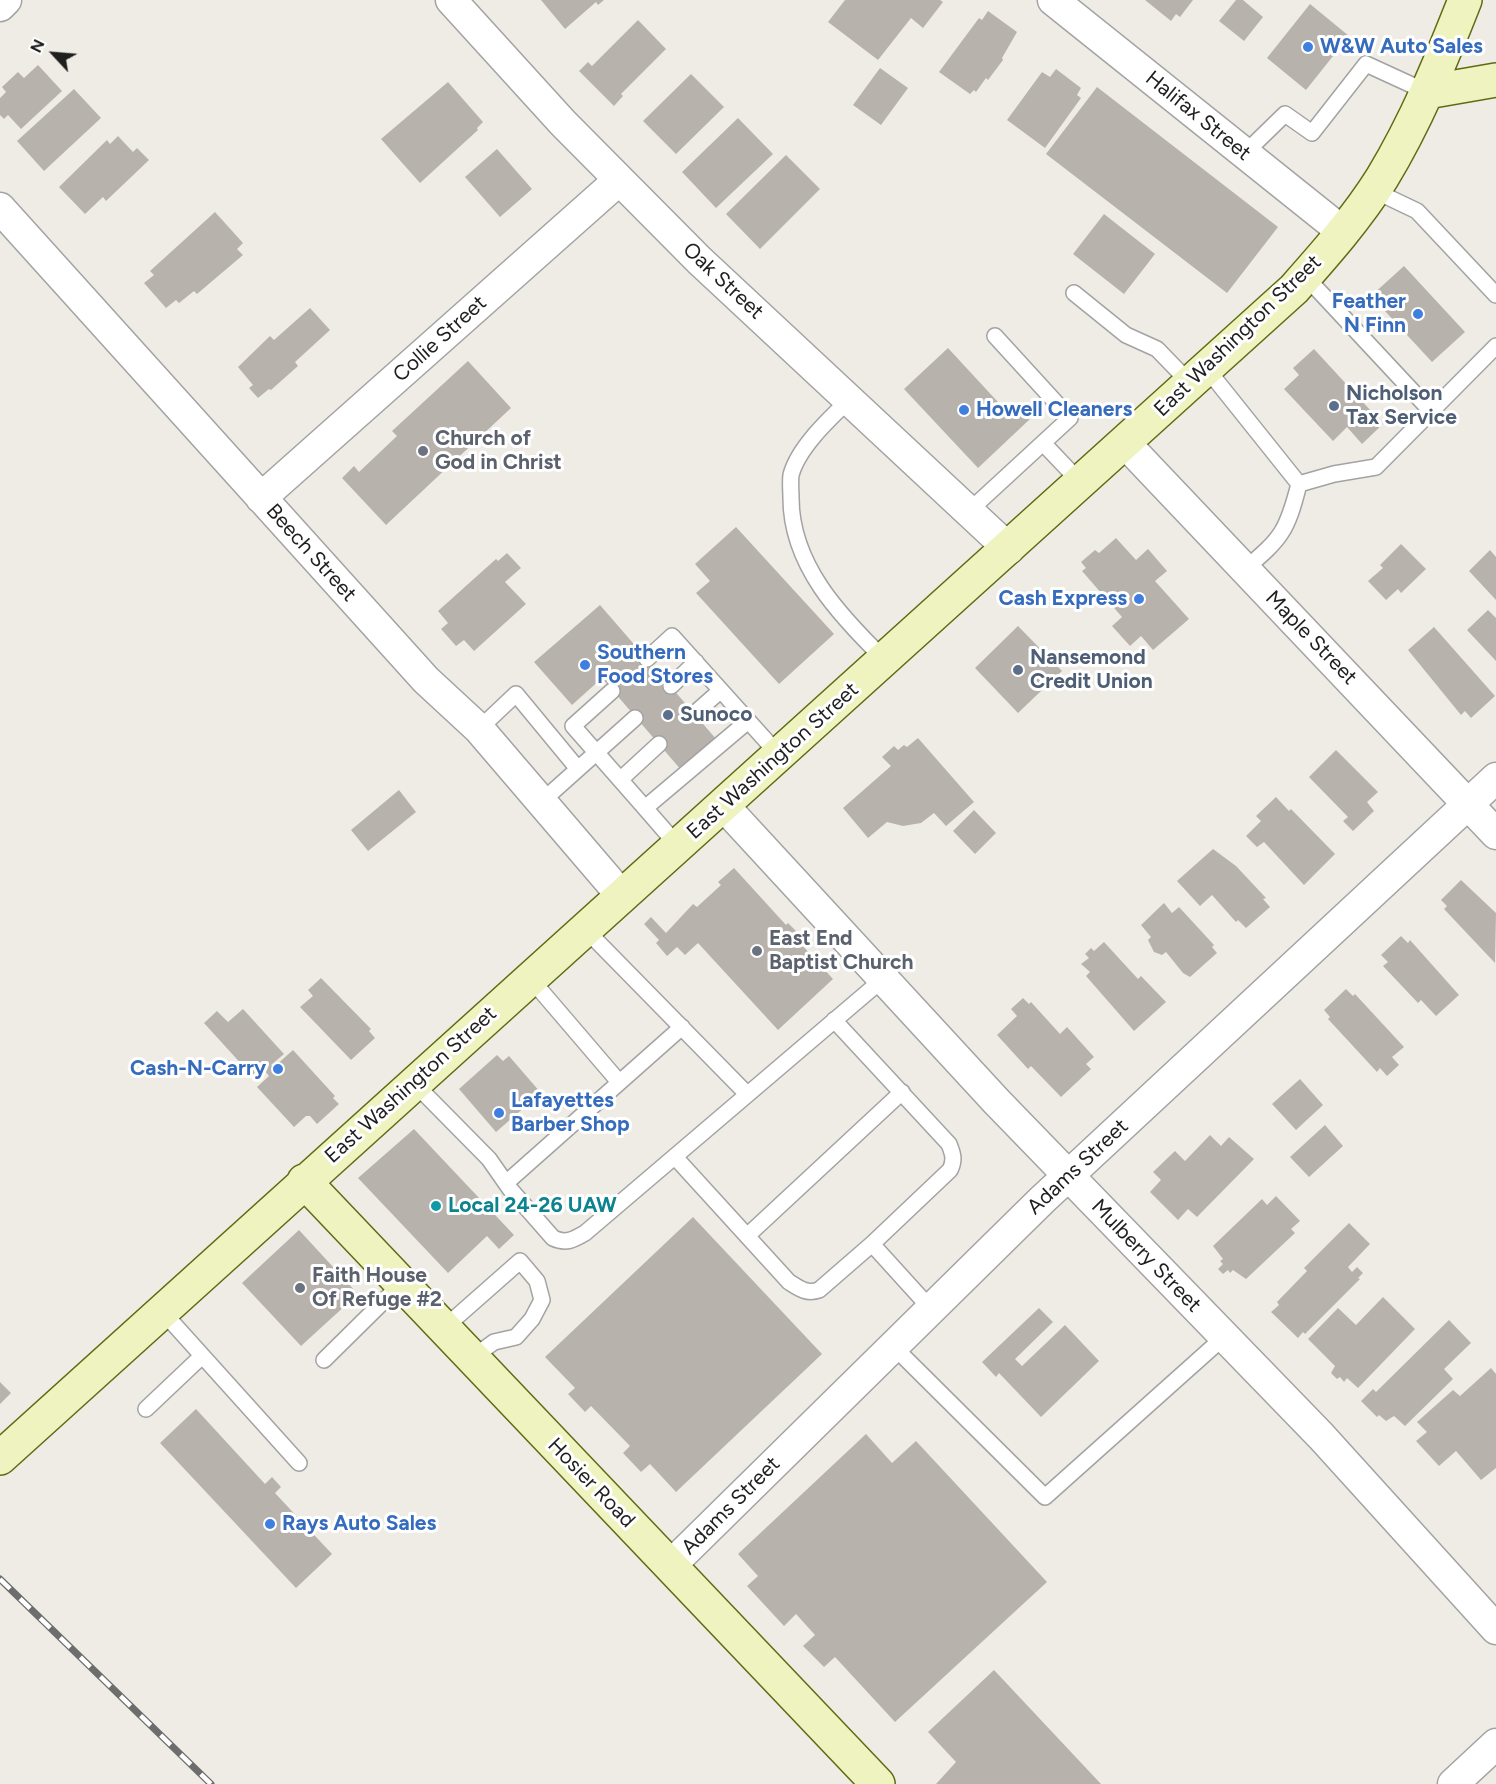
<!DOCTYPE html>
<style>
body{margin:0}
#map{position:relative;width:1496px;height:1784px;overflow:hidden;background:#efece6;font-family:Figtree,sans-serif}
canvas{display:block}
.north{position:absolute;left:24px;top:24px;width:60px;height:60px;-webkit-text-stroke:4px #fff;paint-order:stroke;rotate:296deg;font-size:16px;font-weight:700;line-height:24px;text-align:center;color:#1f1f1f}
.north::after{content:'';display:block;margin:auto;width:21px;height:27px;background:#1f1f1f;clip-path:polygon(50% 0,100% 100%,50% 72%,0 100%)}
</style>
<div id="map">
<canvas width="1496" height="1784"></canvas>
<div class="north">N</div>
</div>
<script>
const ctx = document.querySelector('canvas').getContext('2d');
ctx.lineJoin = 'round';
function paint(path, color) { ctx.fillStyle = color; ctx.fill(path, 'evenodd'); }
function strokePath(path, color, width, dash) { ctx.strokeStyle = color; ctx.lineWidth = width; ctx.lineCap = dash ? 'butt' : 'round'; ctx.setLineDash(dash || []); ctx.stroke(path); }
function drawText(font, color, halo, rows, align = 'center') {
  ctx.font = font + ' Figtree,sans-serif'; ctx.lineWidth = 6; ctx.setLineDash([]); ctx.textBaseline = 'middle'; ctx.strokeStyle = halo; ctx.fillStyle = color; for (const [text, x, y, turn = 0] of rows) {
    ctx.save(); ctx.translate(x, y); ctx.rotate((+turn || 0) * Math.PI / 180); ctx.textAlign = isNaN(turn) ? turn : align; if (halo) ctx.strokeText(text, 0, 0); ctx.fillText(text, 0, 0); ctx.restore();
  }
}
const building = new Path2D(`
 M541,0h63l-6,5 -2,-3 -31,27z
 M845,0h95l3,2 -20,26 -12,-10 -33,42 -50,-38z
 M1145,0h48l-13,17 -4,-3 -5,7z
 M1236,0h7l20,17 -19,24 -25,-20z
 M1310,4l39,32 -43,54 -39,-32z
 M988,11l29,21 -15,26 1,2 -15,20 -2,-2 -10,14 -2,-2 -4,4 -31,-22 40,-54 3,2z
 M638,20l28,29 -45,45 2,2 -9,10 -35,-35 9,-9 4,4z
 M38,65l24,26 -41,38 -13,-14 -4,4 -4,-4v-17l6,-6 -4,-5 16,-15 6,6z
 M880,68l28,20 -27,37 -28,-20z
 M1056,69l25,19 -4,7 4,3 -36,50 -38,-28 35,-48 8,5z
 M691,74l33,33 -48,47 -33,-33z
 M448,82l35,40 -6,6 1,2 -58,53 -39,-44z
 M1097,87l181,140 -51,66 -181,-139z
 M74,89l27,29 -57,53 -27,-30z
 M738,118l35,36 -57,54 -34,-36z
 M118,136l15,16 4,-4 12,12 -43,41 -3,-4 -18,17 -26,-27 48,-47 3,4z
 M497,149l35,40 -32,28 -35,-40z
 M786,155l34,34 -60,60 -34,-35z
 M215,212l28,31 -6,6 6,6 -46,39 -3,-3 -15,12 -3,-3 -10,8 -22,-25 10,-8 -4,-4z
 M1104,214l51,40 -31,40 -51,-40z
 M1404,266l61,66 -33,30 -61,-66z
 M310,308l20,22 -35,32 3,4 -27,24 -2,-1 -11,9 -9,-10 4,-3 -15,-18 32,-31 4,4z
 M948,348l61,66 9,-8 12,13 -52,49 -74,-79z
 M1314,349l69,75 -21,20 -15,-17 -14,14 -49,-52 15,-14 -6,-7z
 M468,361l43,47 -125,117 -44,-47 12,-12 5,6 38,-36 -5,-5z
 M736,527l98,107 -55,50 -83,-91 14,-12 -15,-17z
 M1116,538l20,22 12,-11 19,22 -12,10 34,38 -36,31 -12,-14 -11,10 -18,-20 10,-9 -40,-46 4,-3 -5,-6 14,-12 4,3z
 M1401,544l25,25 -25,24 -3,-4 -12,11 -18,-19 15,-13 -3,-3z
 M1490,550l6,7v43l-27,-29z
 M507,553l14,15 -16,14 21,22 -52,47 -10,-11 -8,6 -15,-17 7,-6 -10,-12 58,-52 2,2z
 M600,605l117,135 -35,31 -80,-93 -30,27 -38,-43z
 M1488,610l8,8v43l-29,-31z
 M1018,626l44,45 -44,42 -43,-45z
 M1434,627l61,69 -24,22 -6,-7 -4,4 -53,-65z
 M918,738l56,64 -28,24 -12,-13 -13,10 -18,3 -16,-4 -19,16 -25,-30 48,-42 -9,-9 12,-11 4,4 6,-5 3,2z
 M1336,750l42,42 -11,10 7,9 -21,20 -10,-10 5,-4 -39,-40z
 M399,790l17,22 -48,39 -17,-21z
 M1276,797l13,14 2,-2 44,45 -31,31 -40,-43 -7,5 -11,-11 15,-15 -5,-5z
 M974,810l22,23 -21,21 -22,-23z
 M1213,849l23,17 30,32 -3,1 7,8 -24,21 -8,-8 -2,2 -24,-27 -12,11 -23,-25z
 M734,868l52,57 2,-2 17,17 -4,4 32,35 -55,51 -80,-87 -13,12 -8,-8 -10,9 -11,-13 3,-3 -15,-16 7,-7 15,16 27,-29 4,3 24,-22 -3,-3z
 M1461,880l35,33 -1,50 -51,-54 3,-3 -6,-6z
 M1164,903l8,10 7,-6 35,38 -2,2 5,6 -27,24 -7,-4 -17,-21 -4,3 -8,-3 -6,-12 3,-3 -10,-12z
 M1401,936l7,7 2,-3 49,55 -23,21 -15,-16 -3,3 -35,-37 5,-4 -7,-7z
 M1104,942l34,37 3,-3 25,26 -32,29 -48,-55 4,-4 -9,-8 8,-6 -4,-4 6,-6 3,3z
 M321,978l50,51 -2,2 6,7 -24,22 -51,-53 13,-11 -5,-6z
 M1346,989l7,7 2,-2 49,53 -12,10 7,8 -12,11 -7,-8 -3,4 -49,-53 2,-2 -6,-7z
 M1023,998l6,6 2,-2 29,32 7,-7 27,30 -8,7 5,5 -30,28 -30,-31 -3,3 -31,-34 20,-19 -6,-7z
 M243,1009l41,45 -13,11 3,2 19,-17 42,46 -2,2 6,6 -22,20 -7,-8h-4l-12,11 -37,-40 12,-11 -5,-6 -10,8 -50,-55 13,-12 11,11z
 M497,1055l6,6 6,-5 32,37 -45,39 -37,-43z
 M1300,1079l23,26 -27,25 -24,-26z
 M1325,1125l18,21 -34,31 -19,-20z
 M414,1129l100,106 -15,14 -12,-13 -39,37 -90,-95z
 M1210,1135l11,11 8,-9 25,22 -57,58 -9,-8 -10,11 -28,-28 11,-12 -8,-8 22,-21 10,10z
 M1276,1196l24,25 -9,8 4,4 -49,46 -13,-9 -3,3 -2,-3 -5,4 -5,-5 5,-5 -3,-3 3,-2 -10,-13 49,-47 5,6z
 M693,1217l129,137 -146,138 -26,-28 -9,8 -18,-19 7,-7 -39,-40 -6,6 -17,-18 7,-6 -30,-31z
 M1349,1223l21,21 -22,23 4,5 5,-5 6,6 -5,5 2,1 -55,55 -2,-2 -5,6 -27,-26 8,-7 -2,-3 30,-31 -3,-3z
 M299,1230l59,64 -57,52 -59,-63z
 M1383,1297l32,32 -57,59 -11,-10 -3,4 -4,-5 -3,2 -6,-6 4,-7 -27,-27 30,-31 18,17z
 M1039,1308l14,14 -38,37 7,7 43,-41 34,36 -58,56 -42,-44 -3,4 -14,-15z
 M1449,1320l22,23 -27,26 9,10 -48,47 -11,-10 -8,5 -7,-6 -2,2 -16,-16 12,-12 3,3z
 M1491,1368l5,6v94l-15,12 -25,-29 -17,15 -23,-25 11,-9 -10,-10 36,-32 7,6z
 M0,1382l11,11 -11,11z
 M196,1409l69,75 7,-7 9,10 -6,6 57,61 -36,34 -136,-145z
 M866,1434l26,29 24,-22 131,141 -152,140 -60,-65 -11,10 -21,-21 12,-11 -19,-21 -12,12 -37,-40 11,-10 -20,-22z
 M994,1670l107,114h-165l20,-22 -28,-30z`);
const lane = new Path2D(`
 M1245,153l40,-39 27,19 54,-69 61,28
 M1373,190l44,21 79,84
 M1305,276l125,134
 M1074,293l52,42 31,14 33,34
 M1207,369l92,115 35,-10 42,-7 120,-121
 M849,400c-20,19 -51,48 -58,75 -1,7 0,17 0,23 0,67 49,118 94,162
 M1043,443l38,40
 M969,511l101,-93 -75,-82
 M1245,569c37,-31 42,-38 54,-85
 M647,659l25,-23 107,119
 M671,686l25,-24
 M612,691l-39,35 72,82
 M694,714l26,-23
 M479,729l37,-35 62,75
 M621,779l38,-35
 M540,803l95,-85
 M678,846l-33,-38 103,-87
 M585,929l162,165
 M530,978l89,104
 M834,1020l115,124c4,10 6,16 1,26l-78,74
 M414,1083l75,76 21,30 43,49c13,6 20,2 32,-5l298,-254
 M675,1157l114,125c11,7 18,12 30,8l53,-46 59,65
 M506,1183l176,-156
 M747,1236l155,-144
 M162,1311l137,152
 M444,1328l76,-67 17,20 5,19 -10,19 -16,18 -22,5 -22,16
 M893,1346l152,151 179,-160
 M324,1360l77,-76
 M146,1409l56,-53`);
const street = new Path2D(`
 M451,0l112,123 136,137 310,289
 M1053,0l290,232
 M0,6l6,-6
 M0,208l426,472 53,49 143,167
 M1125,443l371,391
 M261,498l358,-318
 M723,805l274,297 324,334 175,193
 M670,1566l372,-366 454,-422
 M1453,1784l43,-40`);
const secondary = new Path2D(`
 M1427,92l69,-12
 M304,1181l574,603
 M0,1458l1294,-1169c31,-35 63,-71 88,-111 34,-56 59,-117 83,-178`);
const rail = new Path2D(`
 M0,1579l211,205`);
const markers = [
 [1308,47,6,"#3f7fe0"],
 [1418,314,6,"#3f7fe0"],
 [1334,406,6,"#5c6f8a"],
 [964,410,6,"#3f7fe0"],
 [423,451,6,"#6b7280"],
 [1139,599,6,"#3f7fe0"],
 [585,665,6,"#3f7fe0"],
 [1018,670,6,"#5c6f8a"],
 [668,715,6,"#5c6f8a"],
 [757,951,6,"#6b7280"],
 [278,1069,6,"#3f7fe0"],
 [499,1113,6,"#3f7fe0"],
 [436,1206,6,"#0f9aa8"],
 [300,1288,6,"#6b7280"],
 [270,1524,6,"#3f7fe0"]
];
const shopNames = [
 ["W&W Auto Sales",1320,47],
 ["Feather",1406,302,"right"],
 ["N Finn",1406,326,"right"],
 ["Howell Cleaners",976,410],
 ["Cash Express",1127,599,"right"],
 ["Southern",597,653],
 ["Food Stores",597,677],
 ["Cash-N-Carry",266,1069,"right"],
 ["Lafayettes",511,1101],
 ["Barber Shop",511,1125],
 ["Rays Auto Sales",282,1524]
];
const streetNames = [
 ["Halifax Street",1198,116,39],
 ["Oak Street",723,281,43],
 ["East Washington Street",1238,336,-44],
 ["Collie Street",440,339,-42],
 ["Beech Street",311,553,48],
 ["Maple Street",1311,638,46],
 ["East Washington Street",773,761,-42],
 ["East Washington Street",411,1085,-42],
 ["Adams Street",1078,1167,-43],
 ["Mulberry Street",1146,1256,46],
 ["Hosier Road",591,1483,46],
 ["Adams Street",731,1506,-45]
];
const serviceNames = [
 ["Nicholson",1346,394],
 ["Tax Service",1346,418],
 ["Nansemond",1030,658],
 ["Credit Union",1030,682],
 ["Sunoco",680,715]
];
const worshipNames = [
 ["Church of",435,439],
 ["God in Christ",435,463],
 ["East End",769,939],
 ["Baptist Church",769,963],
 ["Faith House",312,1276],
 ["Of Refuge #2",312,1300]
];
const cultureNames = [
 ["Local 24-26 UAW",448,1206]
];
paint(building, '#b8b2ac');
strokePath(lane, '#a3a3a3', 18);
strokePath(street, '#a3a3a3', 33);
strokePath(secondary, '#5d6c10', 36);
strokePath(lane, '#fff', 15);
strokePath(street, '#fff', 30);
strokePath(secondary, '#eef3c0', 33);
strokePath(rail, '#6d6d6d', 7);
strokePath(rail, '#fff', 4.5, [14]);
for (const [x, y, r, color] of markers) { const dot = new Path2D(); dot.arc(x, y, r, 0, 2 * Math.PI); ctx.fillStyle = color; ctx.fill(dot); strokePath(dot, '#fff', 2); }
drawText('bold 21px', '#366cbe', '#fff', shopNames, 'left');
drawText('21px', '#1f1f1f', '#fff', streetNames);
drawText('bold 21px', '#4e5e75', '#fff', serviceNames, 'left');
drawText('bold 21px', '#5b616d', '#fff', worshipNames, 'left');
drawText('bold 21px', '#0d838f', '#fff', cultureNames, 'left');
</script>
